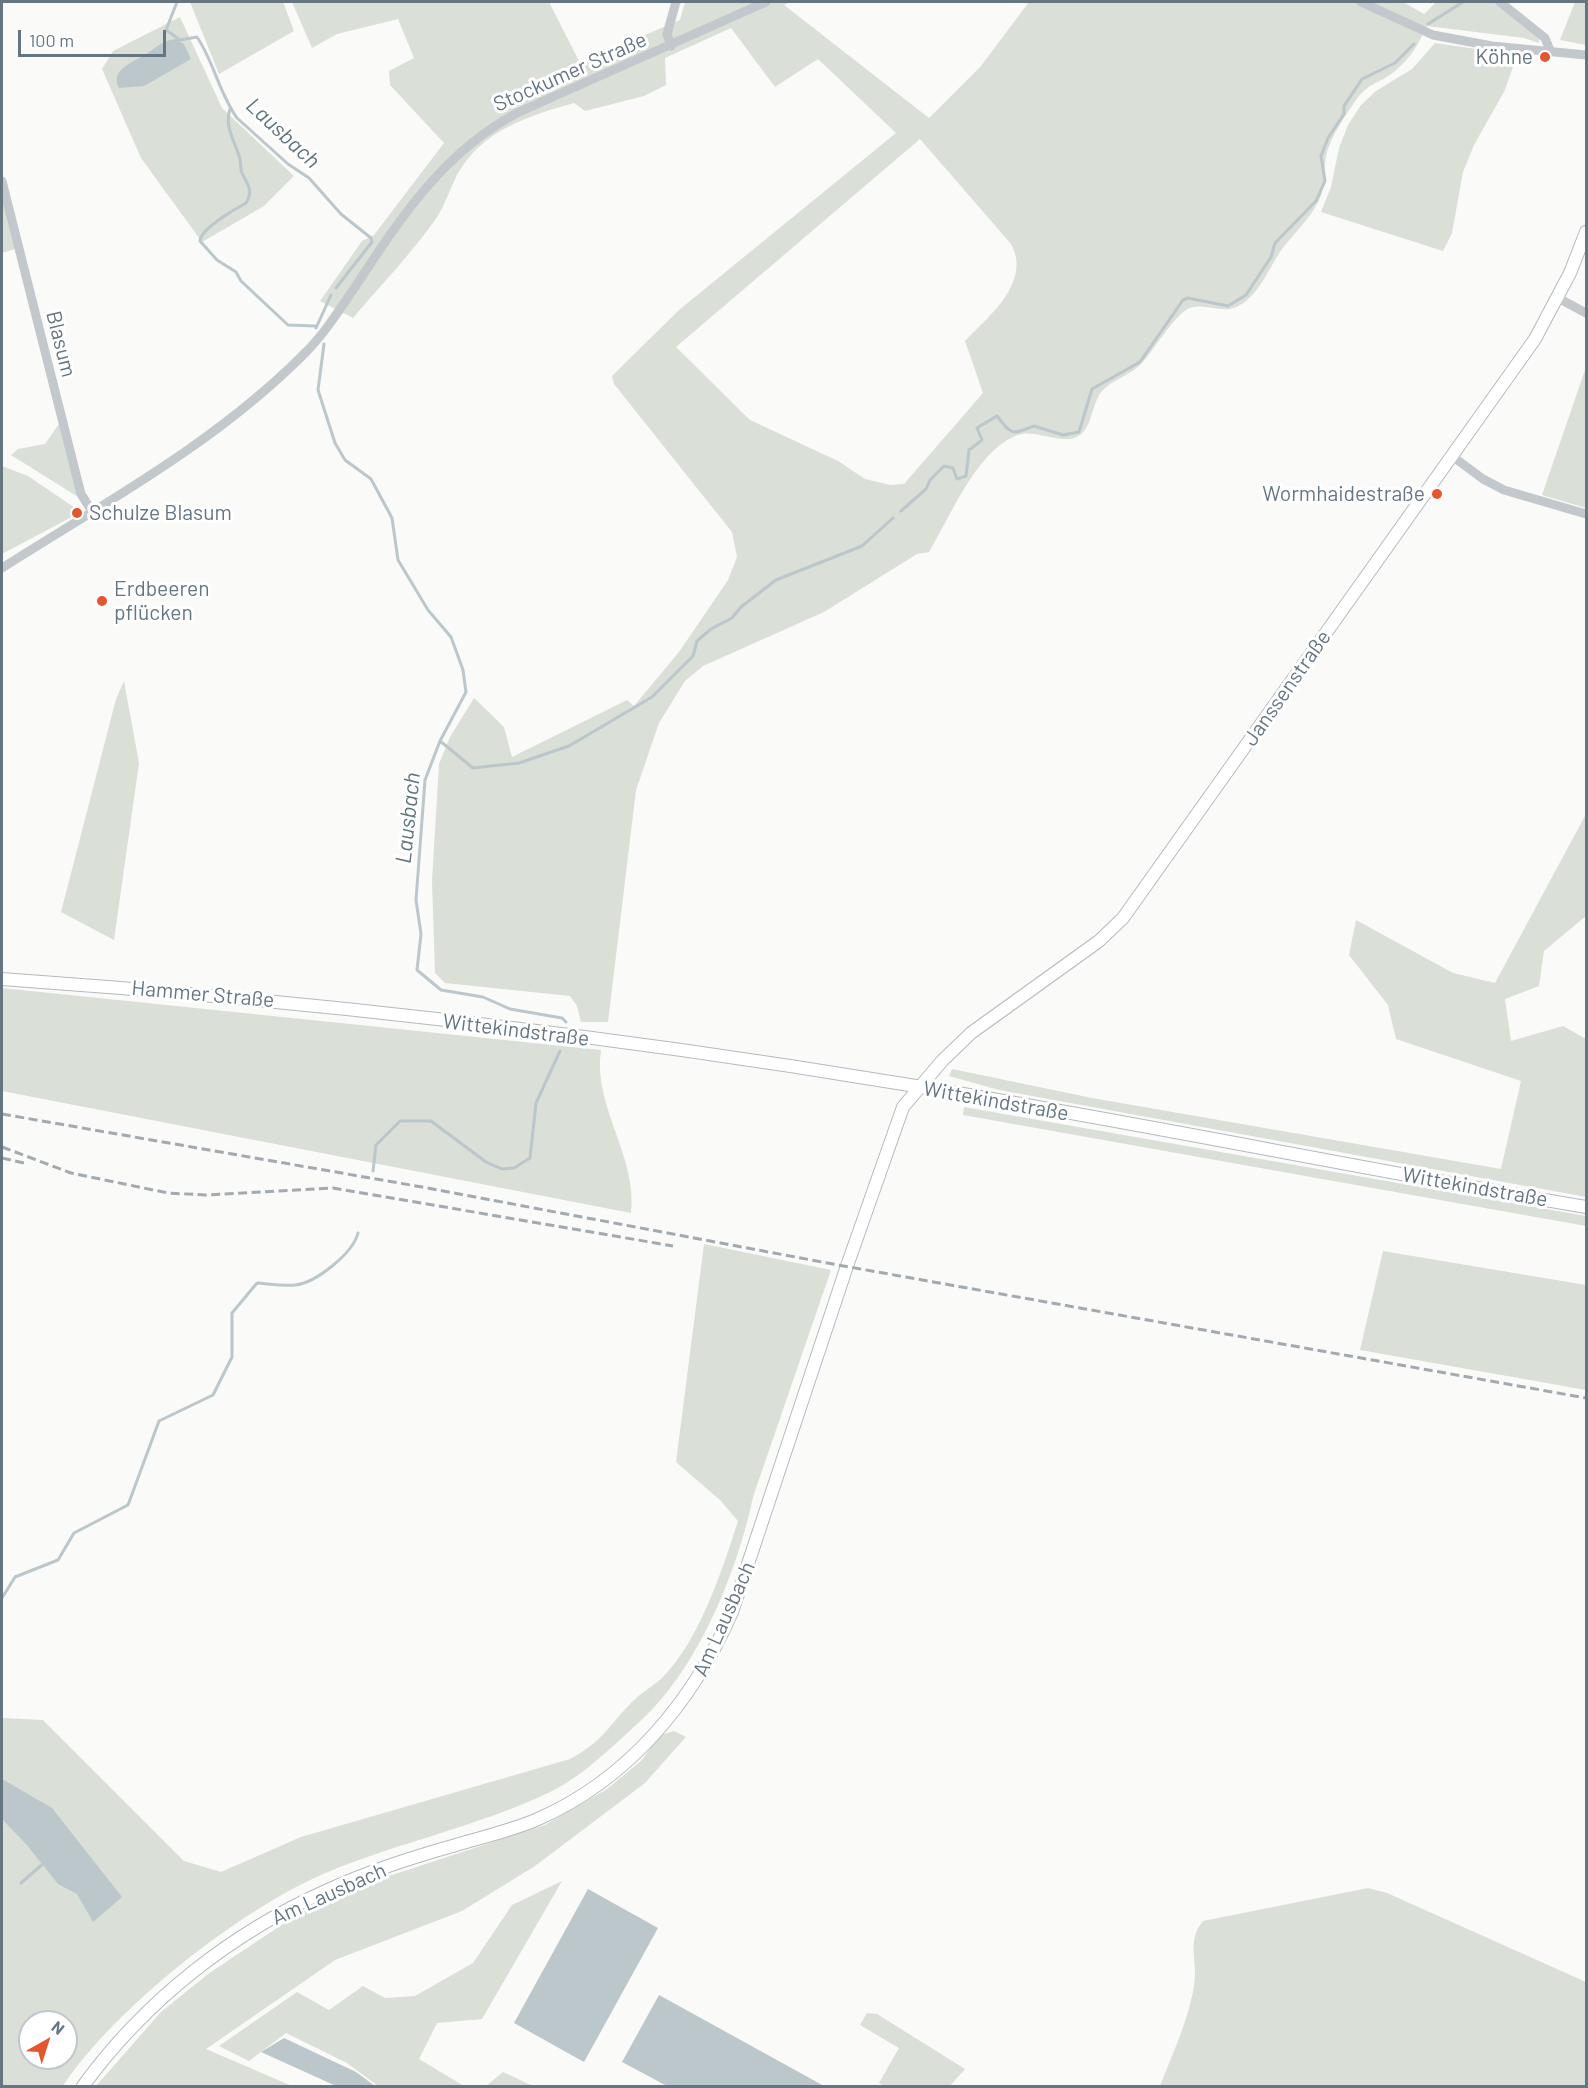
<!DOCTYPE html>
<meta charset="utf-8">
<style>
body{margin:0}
#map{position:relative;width:1588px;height:2088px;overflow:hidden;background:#fafaf8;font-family:Barlow,sans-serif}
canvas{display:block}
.frame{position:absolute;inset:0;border:3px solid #657683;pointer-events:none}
.north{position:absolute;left:18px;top:2010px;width:60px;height:60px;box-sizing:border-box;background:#fff;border:2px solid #c1c8cd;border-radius:50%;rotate:39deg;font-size:16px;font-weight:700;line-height:24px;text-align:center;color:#657683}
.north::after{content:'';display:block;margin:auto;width:21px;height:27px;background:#e4572e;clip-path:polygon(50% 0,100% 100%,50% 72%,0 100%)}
.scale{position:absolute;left:18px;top:30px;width:148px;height:27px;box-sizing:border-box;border:3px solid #657683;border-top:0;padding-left:8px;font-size:18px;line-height:21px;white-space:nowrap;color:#657683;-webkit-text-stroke:4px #fff;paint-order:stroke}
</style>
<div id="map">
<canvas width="1588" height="2088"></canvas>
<div class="frame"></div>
<div class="north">N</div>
<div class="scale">100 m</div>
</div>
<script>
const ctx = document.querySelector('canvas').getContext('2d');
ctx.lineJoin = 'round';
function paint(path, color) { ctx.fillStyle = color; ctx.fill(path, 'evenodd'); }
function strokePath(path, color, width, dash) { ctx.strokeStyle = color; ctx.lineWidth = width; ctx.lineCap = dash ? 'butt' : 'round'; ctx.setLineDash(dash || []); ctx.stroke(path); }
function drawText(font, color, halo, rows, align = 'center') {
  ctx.font = font + ' Barlow,sans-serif'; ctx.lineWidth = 6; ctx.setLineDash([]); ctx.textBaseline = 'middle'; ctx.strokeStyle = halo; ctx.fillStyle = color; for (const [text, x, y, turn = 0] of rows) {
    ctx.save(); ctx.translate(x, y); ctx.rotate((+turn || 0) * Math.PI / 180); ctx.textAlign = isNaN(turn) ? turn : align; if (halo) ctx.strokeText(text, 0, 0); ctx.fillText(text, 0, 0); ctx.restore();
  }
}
const green = new Path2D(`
 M190,2h93l11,29 -75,43z
 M292,2h257l31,61 100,-43 5,-18h105l-6,3 145,113 52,-52 48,-64h374l21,12 12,-12h61l42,34v7l-15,-5 -97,-12c-8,17 -16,32 -31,44 -15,14 -28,11 -42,33 -9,13 -19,28 -25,43 -9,23 2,38 -16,65 -9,13 -21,25 -31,38 -14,20 -24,50 -48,59 -15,5 -35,-7 -48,2 -16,11 -32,41 -47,56 -11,10 -27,14 -37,25 -10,12 -10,36 -22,44 -15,11 -41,-4 -58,-1 -43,10 -72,84 -93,118l-12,2 -93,58 -121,54 -18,15 -26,42 -23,67 -28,232h-27l-4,-16 -7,-10 -125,-13 -10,-10 -3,-92 7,-117 11,-27 24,-39 30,29 8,30 115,-57 7,6 45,-54 49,-72 9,-23 -5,-25 -118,-148 -2,-8 67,-66 217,-177 -78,-74 -43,28 -44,-59 -66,30 1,27 -22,11 -59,15 -11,-8c-46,13 -92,27 -117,72 -8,15 -12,31 -22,45 -25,35 -55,66 -82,98l-33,-17 42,-60 12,-6 70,-92 -54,-58 -1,-14 25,-13 -16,-39 -61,15 -25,14zM920,139l91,105c21,38 -22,72 -46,97l18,52 -79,91 -14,1 -25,-6 -27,-18 -88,-41 -74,-73z
 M1575,2h11v43l-26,-5z
 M180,17l42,91 72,68 -30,30 -62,36 -61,-84 -39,-89 11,-18z
 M1435,43l82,12 -12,35 -31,55 -11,27 -11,61 -9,18 -122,-39 10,-25 8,-39 9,-23 13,-20 15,-14 36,-22z
 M2,195l13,54 -13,4z
 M1586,367v141l-44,-13z
 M61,421l22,79 -72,-45 7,-6 27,-5z
 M2,466l26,10 53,36 -79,42z
 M124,681l15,82 -25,177 -53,-28 55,-213z
 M1586,814v102l-42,35 -5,35 -34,13 6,42 52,-15 23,13v158l-587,-107 -50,-14 3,-7 140,29 409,71 20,-88 -125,-42 -8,-34 -39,-50 7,-35 97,53 42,10z
 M2,988l599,62c-9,55 37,107 30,163l-629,-122z
 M964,1107l622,109v10l-623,-111z
 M704,1244l127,26 -78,227c-13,62 -43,140 -83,191 -16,22 -37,40 -57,58 -20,18 -41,36 -65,47 -72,34 -152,50 -225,81 -85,37 -209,135 -260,212h-61v-368l41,2 141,141 37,11 80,-35 269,-78c34,-18 38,-33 63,-58 9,-9 20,-15 29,-23 37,-37 60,-107 76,-157l-17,-20 -45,-39zM30,2022h36v36h-36z
 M1383,1251l203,34v105l-226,-40z
 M674,1731l12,6 -41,46 -110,83 -73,45 -127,49 -129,89 86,37h-196l65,-74 47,-38 87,-58 51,-26 199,-65 62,-36 34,-28 19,-26z
 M562,1881l-80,138 -45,4 -18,36 45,27h-86l-31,-23 -61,-30 -37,28 -30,-15 78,-54 32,18 34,-24 22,12 30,-2 58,-33 39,-58z
 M1368,1888l19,5 199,89v104h-426c12,-31 36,-82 35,-116 -1,-19 -5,-33 8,-49z
 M867,2013l10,1 88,55 -15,17h-65l-6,-3 20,-35 -39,-23z
 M503,2072l30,14h-47z`);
const water = new Path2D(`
 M176,39l8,5 7,15 -47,27 -25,2c-10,-19 16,-26 27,-34 11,-7 17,-14 30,-15z
 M2,1779l50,29 70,89 -29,25 -16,-28 -19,-10 -31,-39 -25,-26z
 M588,1889l70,39 -74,134 -70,-39z
 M659,1995l165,91h-157l-45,-24z
 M284,2038l72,34 19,14h-39l-75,-34z`);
const stream = new Path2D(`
 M177,2l-11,28 14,10 17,-3c17,25 22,56 40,81l51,46 21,14 32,36 30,24 1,4 -36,46
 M1428,24l35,-22
 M230,109c-6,18 5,32 10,50 1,4 0,9 2,14 5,11 12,17 4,30 -12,7 -45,25 -46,38l17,19 19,12 5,9 47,44 27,1
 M316,328l15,-33
 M324,344l-6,46 17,53 10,17 26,19 21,39 6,42 30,50 23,27 12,33 3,22 -26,49 -15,39 -9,120 5,34 -4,36 24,20 42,7 27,12 52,9 4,4
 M901,511l25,-22 4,-9 14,-14 9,2 4,11 9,-3 3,-26 13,-10 -5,-12 20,-12c15,19 14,19 37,10l29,9 16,-3 13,-43 48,-27 43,-62 5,-2 40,8 18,-11 25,-38 4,-14 41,-42 9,-20 -4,-25 7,-18 16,-24v-8l18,-27 33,-16 19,-19
 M440,741l33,27 46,-5 50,-17 83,-49 41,-41 4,-15 14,-12 21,-11 9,-11 35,-27 86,-34 31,-28
 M373,1171l3,-26 24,-24h31l55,41 16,7 12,-1 16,-10 6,-55 24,-52
 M2,1598l13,-21 43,-17 16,-27 54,-28 31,-84 54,-26 19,-38v-44l25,-30c13,1 26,3 38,2 21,-2 58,-32 63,-52
 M21,1883l24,-21`);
const minor = new Path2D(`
 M1361,2l72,33 59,11 94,9
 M1500,2l45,36 5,12
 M671,46l-4,-12 9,-32
 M2,181l79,313 12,19
 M1558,298l28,15
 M1452,456l31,23 21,11 82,24
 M2,568c104,-66 215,-126 303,-215 21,-21 37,-47 54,-72 44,-67 87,-131 160,-169l247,-110`);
const secondary = new Path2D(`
 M2,979c299,21 599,55 895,104 230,37 459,85 689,124
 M83,2086c62,-85 148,-153 245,-196 41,-19 85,-33 128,-45 27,-8 57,-15 82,-26 91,-40 155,-118 194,-207l115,-346 56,-159 39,-46 29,-28 128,-92 24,-23 412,-579 35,-66 16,-41`);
const rail = new Path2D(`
 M2,1114l420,73 416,78 748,133
 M2,1147l69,26 97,20 37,2 128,-7 340,58
 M2,1158l26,6`);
const markers = [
 [1545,57,6,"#e4572e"],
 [1437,494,6,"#e4572e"],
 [77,513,6,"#e4572e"],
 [102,601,6,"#e4572e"]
];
const poiNames = [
 ["Köhne",1533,57],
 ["Wormhaidestraße",1425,494],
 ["Schulze Blasum",89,513,"left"],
 ["Erdbeeren",114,589,"left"],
 ["pflücken",114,613,"left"]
];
const streetNames = [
 ["Stockumer Straße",570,72,-24],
 ["Blasum",61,344,76],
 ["Janssenstraße",1287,688,-55],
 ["Hammer Straße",203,994,5],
 ["Wittekindstraße",516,1030,7],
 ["Wittekindstraße",996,1101,10],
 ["Wittekindstraße",1475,1187,10],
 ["Am Lausbach",724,1619,-66],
 ["Am Lausbach",329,1894,-24]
];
const waterNames = [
 ["Lausbach",283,133,43],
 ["Lausbach",408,818,-84]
];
paint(green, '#dadfd7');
paint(water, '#bbc7cb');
strokePath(stream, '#bbc7cb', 3);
strokePath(secondary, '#b3babf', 14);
strokePath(minor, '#c3c8cc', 9);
strokePath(secondary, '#fff', 12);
strokePath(rail, '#a2aab0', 3, [9, 4.5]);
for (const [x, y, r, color] of markers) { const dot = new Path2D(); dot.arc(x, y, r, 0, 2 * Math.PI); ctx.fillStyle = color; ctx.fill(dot); strokePath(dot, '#fff', 2); }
drawText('21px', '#657683', '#fff', poiNames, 'right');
drawText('21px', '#657683', '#fff', streetNames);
drawText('italic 22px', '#60757c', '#fff', waterNames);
</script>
